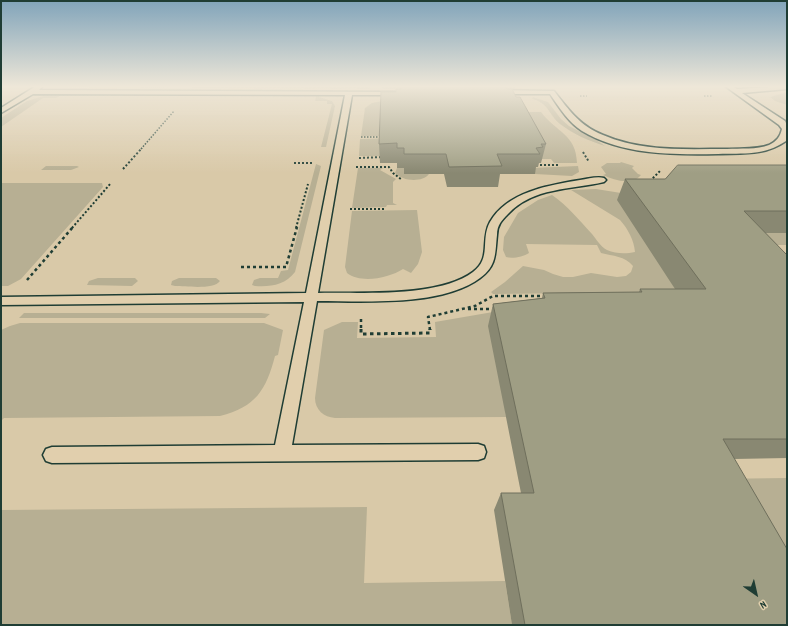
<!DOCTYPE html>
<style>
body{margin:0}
#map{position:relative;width:788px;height:626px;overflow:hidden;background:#d9c9a8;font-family:Dekko,sans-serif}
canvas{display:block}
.frame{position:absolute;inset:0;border:2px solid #1f3d34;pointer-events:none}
.north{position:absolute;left:736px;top:574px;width:40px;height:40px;-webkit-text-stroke:3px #e1cfad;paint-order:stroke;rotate:146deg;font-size:11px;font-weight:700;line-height:16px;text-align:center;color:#1f3d34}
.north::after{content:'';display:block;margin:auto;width:14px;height:18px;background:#1f3d34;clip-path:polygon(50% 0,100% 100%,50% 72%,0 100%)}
</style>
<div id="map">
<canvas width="788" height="626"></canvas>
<div class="frame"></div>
<div class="north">N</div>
</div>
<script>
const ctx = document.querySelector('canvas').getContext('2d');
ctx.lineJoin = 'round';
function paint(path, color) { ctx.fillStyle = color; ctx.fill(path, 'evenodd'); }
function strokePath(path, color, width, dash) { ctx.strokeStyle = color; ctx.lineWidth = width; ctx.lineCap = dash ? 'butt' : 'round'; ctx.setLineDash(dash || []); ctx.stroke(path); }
const green = new Path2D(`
 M70,86h300v3l-304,-2z
 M383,86l132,1 1,2h-134z
 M787,92v13l-12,-4 -5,-4z
 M43,96h17l-4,2h-13l-42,29v-9l26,-17z
 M316,96l16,5 3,5 -9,41h-5l11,-43h-5v-3h-12z
 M533,97l15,5 13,17 8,7 26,13 10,7c-16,-5 -32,-12 -45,-22 -12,-10 -11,-21 -28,-25z
 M382,101l14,35h-35l4,-28 7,-5z
 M511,112h30c16,21 35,22 36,51h-23l-3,-4h-18z
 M393,138l-1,18h-33l1,-17z
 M621,162l13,4 -2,2 6,6 3,1c-9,11 -27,5 -38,0l3,-1 -5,-7 6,-4h13z
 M316,164l5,2 -26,106c-10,13 -24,15 -40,14l-3,-1 2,-5 6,-2h18l3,-7 7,-1z
 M46,166h31l2,1 -8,3h-30z
 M578,166l1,6 -7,4 -37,-2 -4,-6z
 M358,168h25l-3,2 16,9 -3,3v21l4,2h-10l-1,2 -34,1z
 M397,168h7v6h25c-7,9 -27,7 -34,-1z
 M1,183h101l1,4 -82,92 -13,7h-7z
 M596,189l25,4 56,99 -184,2 -2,-2 14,-10 18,-16 21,4 9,4 10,3h10l18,-4 26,4 9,-1 5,-4 2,-6c-8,-10 -20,-10 -32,-13l-4,-8 -71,-1 3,9c-6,4 -17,6 -23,4l-3,-7 1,-13 14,-24 20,-13 14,-5c16,11 27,25 40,39 5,6 8,12 15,16 9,4 19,4 28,2 -1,-12 -7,-23 -15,-32l-49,-30z
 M417,210l5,42 -4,12 -7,9 -8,-4c-14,9 -42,15 -56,4l-2,-6 7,-56z
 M758,233h29v12h-17z
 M98,278h37l3,3 -6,5 -45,-1 2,-4z
 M179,278h37l4,3c-6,9 -34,5 -45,5l-4,-1 1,-4z
 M493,312l13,105 -171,1c-11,-1 -20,-8 -20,-20l9,-68 18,-8h16l-1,16 79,-1 -1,-15z
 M24,313h237l9,1 -5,4h-246z
 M20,323h244l19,7 -5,25 -3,1c-9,34 -19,51 -55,60l-216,2 -3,3v-91l9,-4z
 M787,478v144l-75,-143z
 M367,507l-3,76 141,-2 7,44h-511v-115z`);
const pathFar3 = new Path2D(`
 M580,96h7
 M704,96h9
 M361,137h21
 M141,149l33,-38`);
const pathFar2 = new Path2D(`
 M583,152l6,10
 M359,158l23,-1
 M294,163h20
 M540,165h18
 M356,167h33l4,6 9,7
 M123,169l19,-21
 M650,181l11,-11
 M350,209h35
 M72,228l39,-45
 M296,228l12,-44`);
const pathFar1 = new Path2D(`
 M241,267h45l11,-40
 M27,280l46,-53
 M468,309h25
 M361,319v11
 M430,330l-2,-13 47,-11 18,-10h52`);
const path = new Path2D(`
 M361,329v5l69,-1v-4`);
const lane = new Path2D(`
 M36,86l6,1 -3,3 360,2 1,1 -3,2h-45l-34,198c42,-1 120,5 155,-21 19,-14 7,-32 17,-50 17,-30 59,-37 90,-42 8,-1 17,-4 24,-2l2,2 -2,2c-33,8 -71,5 -96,32 -6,6 -11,11 -11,21 -2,18 0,31 -17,43 -39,29 -117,23 -163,23l-25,144 186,-1 6,2 2,6 -2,6 -6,2 -426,3 -6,-2 -3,-6 3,-6 6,-2 223,-2 29,-143 -303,3v-8l305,-4 39,-198 -312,-1 -32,19v-5z
 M725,86h7l5,3 50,-3v3l-45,4 43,28 2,4 -1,16c-22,15 -42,12 -68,13 -45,1 -96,1 -136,-23 -14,-9 -23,-24 -32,-37h-53l-3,-2 3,-2 57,1c15,19 26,35 49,44 39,17 83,14 124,14 13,-1 30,1 42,-4 8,-4 11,-8 13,-16l-3,-4z`);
const wall = new Path2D(`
 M396,89h111l9,8 30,47 -5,19h-2l-1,4h-2l-1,7h-35l-2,13h-51l-3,-13h-40v-6h-7v-5h-17l-1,-19 17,-52z
 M787,165v68h-22l22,22v203l-53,1 53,166h-275l-18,-115 7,-17h20l-33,-167 5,-22 49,-6 1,-5 96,-1 1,-3h35l-58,-89 8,-21h40z`);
const building = new Path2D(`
 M401,87h104l2,2h5l4,8h4l26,47h-5l2,3 -7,1 4,6h-43l5,12 -53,1 -3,-13h-42v-6h-7v-5l-18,1 2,-52h15v-3h5z
 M678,165h109v46h-43l43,44v184h-64l64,110v76h-262l-24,-132h33l-41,-189 52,-6 -2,-5 99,-1 -2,-3h66l-81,-110h40z`);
paint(green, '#b7af93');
strokePath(lane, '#1f3d34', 3);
strokePath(pathFar3, '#1f3d34', 1.5, [1.5, 1.5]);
strokePath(pathFar2, '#1f3d34', 2, [2, 2]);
strokePath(pathFar1, '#1f3d34', 2.5, [3, 3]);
strokePath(path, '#1f3d34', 3, [3.5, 3.5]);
paint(lane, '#e1cfad');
paint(wall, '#898872');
paint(building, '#9f9e84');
strokePath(building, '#6f6f5c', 1);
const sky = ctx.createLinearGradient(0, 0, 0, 173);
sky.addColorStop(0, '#81a4ba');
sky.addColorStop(0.5, '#eee7d8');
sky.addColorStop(1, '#eee7d800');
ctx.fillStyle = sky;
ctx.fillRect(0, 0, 788, 173);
</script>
